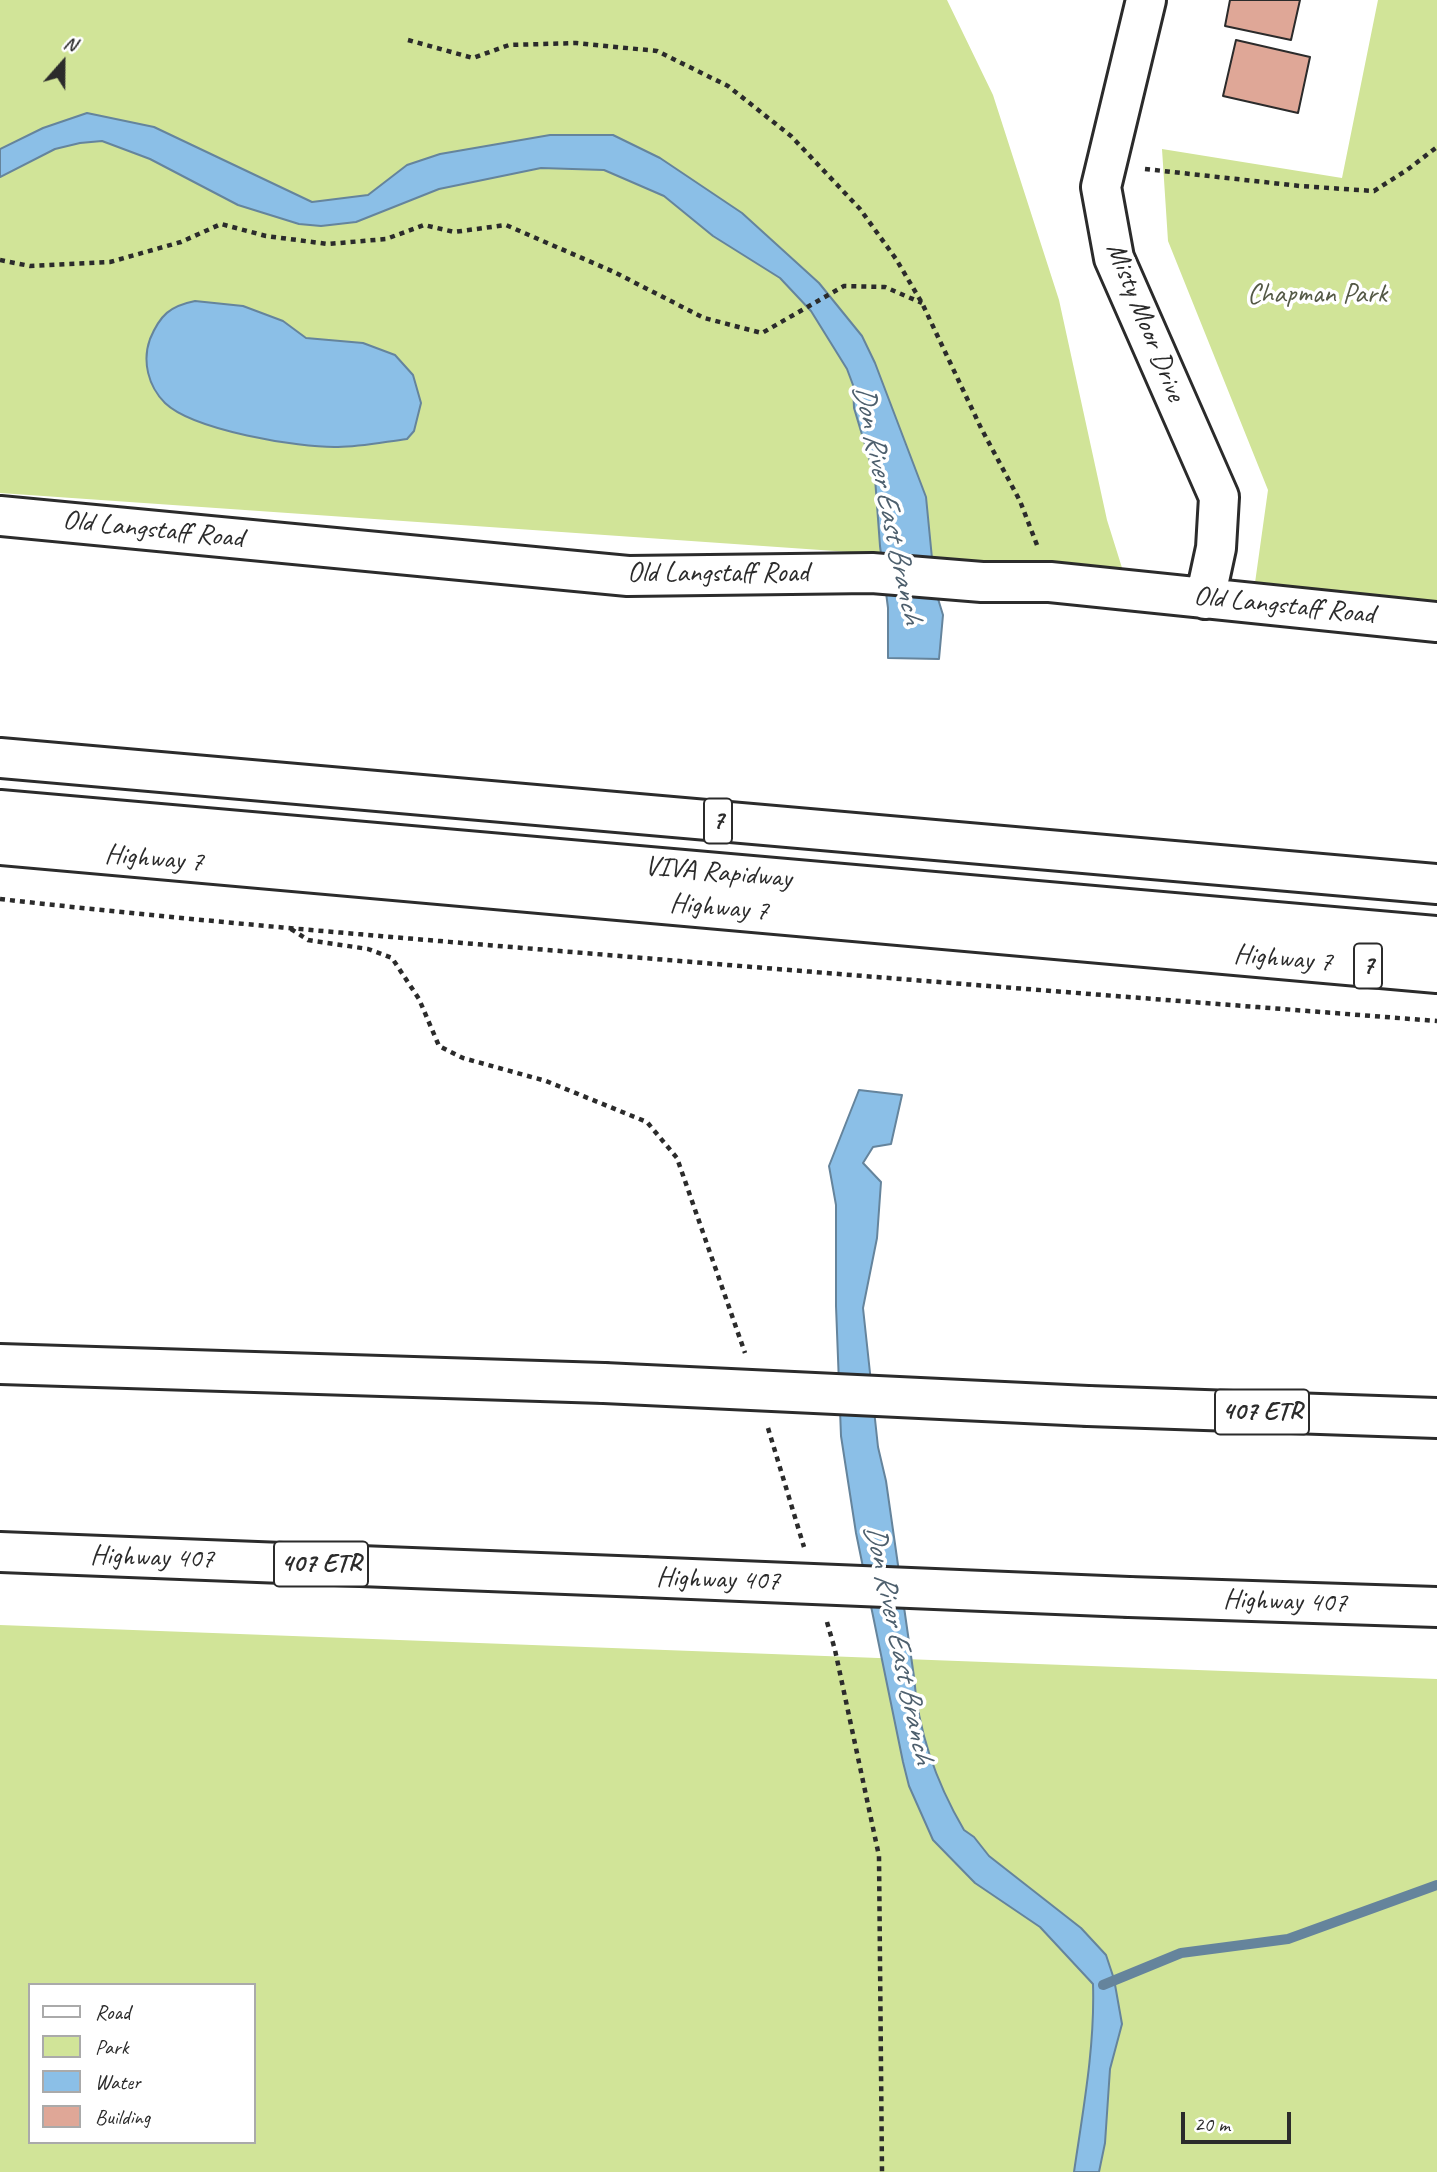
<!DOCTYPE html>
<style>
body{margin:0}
#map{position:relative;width:1437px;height:2172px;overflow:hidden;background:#fff;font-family:Caveat,sans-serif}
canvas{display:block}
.legend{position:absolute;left:28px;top:1983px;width:228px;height:161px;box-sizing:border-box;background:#fff;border:2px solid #aaa;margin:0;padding:9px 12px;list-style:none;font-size:21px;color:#2b2b2b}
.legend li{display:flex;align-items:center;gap:14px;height:35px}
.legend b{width:35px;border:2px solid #aaa}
.north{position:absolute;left:28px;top:28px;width:70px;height:70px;-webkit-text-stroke:5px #fff;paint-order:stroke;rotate:21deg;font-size:19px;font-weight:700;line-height:28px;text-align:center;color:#2b2b2b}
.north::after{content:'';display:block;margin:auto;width:24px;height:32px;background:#2b2b2b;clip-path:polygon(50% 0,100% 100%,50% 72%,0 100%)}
.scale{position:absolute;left:1181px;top:2112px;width:110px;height:32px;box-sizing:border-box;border:4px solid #2b2b2b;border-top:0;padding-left:9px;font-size:21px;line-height:24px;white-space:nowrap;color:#2b2b2b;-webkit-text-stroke:5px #fff;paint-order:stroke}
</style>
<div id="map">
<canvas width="1437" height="2172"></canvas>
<ul class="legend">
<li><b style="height:9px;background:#fff"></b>Road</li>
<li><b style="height:19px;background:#d1e498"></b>Park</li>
<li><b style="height:19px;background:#8bbfe7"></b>Water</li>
<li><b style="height:19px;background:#dfa797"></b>Building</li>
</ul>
<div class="north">N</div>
<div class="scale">20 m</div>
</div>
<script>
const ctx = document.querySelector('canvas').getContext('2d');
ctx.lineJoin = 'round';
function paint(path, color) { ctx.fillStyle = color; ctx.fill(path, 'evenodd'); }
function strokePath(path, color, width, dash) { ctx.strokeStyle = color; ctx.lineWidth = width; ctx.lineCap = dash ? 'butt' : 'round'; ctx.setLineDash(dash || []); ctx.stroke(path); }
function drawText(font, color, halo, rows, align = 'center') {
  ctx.font = font + ' Caveat,sans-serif'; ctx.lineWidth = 7; ctx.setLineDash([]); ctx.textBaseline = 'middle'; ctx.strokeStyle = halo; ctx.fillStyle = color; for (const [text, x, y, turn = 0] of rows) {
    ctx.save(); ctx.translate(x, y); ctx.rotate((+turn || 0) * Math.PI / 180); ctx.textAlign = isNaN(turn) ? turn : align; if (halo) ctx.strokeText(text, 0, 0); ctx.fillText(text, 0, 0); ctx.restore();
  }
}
const green = new Path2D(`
 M0,0h947l46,95 66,205 48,220 16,51 -1123,-78z
 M1378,0h59v602l-183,-12 14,-100 -100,-249 -6,-92 180,29z
 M0,1625l1437,54v493h-1437zM30,1985h224v157h-224z`);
const water = new Path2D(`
 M87,113l67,14 158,75 56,-7 39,-30 33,-11 110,-19h63l47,23 82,55 77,70 43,53 13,27 51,134 9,92 8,26 -4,44 -51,-1v-50l-8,-62 -5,-68 -21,-70 -1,-23 -6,-16 -36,-58 -31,-33 -67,-42 -49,-40 -60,-26 -63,-2 -102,21 -83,33 -35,4 -22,-2 -61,-19 -88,-46 -48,-18 -22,2 -25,6 -55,28v-28l43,-21z
 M195,301l48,5 40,15 23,17 57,5 32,12 18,20 8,28 -7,28 -7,8c-23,3 -47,8 -69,8 -40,1 -145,-17 -173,-44 -17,-17 -23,-42 -15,-64 10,-24 20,-33 45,-38z
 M859,1090l43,5 -11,49 -18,3 -10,16 18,19 -4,56 -14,70 15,139 8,34 28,196c4,54 23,107 50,153l10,7 15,19 92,72 25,27 8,24 8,45 -12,45 -5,74 -6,29h-25c9,-62 21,-125 19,-188l-53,-57 -65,-44 -42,-43 -24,-54 -6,-24 -47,-229 -15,-97 -5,-130v-101l-7,-39z`);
const stream = new Path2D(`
 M1103,1985l78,-32 107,-14 149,-54`);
const building = new Path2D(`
 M1230,0h70l-9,40 -66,-14z
 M1236,40l74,17 -12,56 -75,-17z`);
const path = new Path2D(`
 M408,40l65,18 36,-13 67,-2 81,8 71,35 63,50 69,73 36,50 26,44 59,125 39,73 17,44
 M1145,169l155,17 74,5 33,-21 30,-23
 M0,260l30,6 80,-4 71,-20 40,-18 45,12 62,8 58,-5 38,-14 30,7 52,-7 108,47 90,46 58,15 82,-47 41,1 37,16
 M0,899c194,22 389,38 584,54 285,24 569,46 853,68
 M291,929l17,11 60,9 24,9 27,41 20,47 24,12 83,23 101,41 30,36 68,195
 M768,1428l36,119
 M827,1622l8,28 44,206 3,316`);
const minor = new Path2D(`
 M1146,0l-45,187 13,71 105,239 -3,51 -11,51
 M0,516l628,60 244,-3 110,9h68l387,40
 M0,810l1437,126`);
const major = new Path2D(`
 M0,758l1437,126
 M0,845l1437,128`);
const highway = new Path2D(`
 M0,1364l604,19
 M1088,1406l349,12
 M0,1552l643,25
 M1129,1597l308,10`);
const highwayBridge = new Path2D(`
 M604,1383l484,23
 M643,1577l486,20`);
const shields = [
 [718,821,28],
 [1368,966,28],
 [1262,1412,94],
 [321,1564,94]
];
const shieldNames = [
 ["7",718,821],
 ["7",1368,966],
 ["407 ETR",1262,1412],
 ["407 ETR",321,1564]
];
const parkNames = [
 ["Chapman Park",1317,295]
];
const streetNames = [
 ["Misty Moor Drive",1145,322,68],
 ["Old Langstaff Road",153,530,6],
 ["Old Langstaff Road",718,574],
 ["Old Langstaff Road",1284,606,6],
 ["Highway 7",154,859,5],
 ["VIVA Rapidway",718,873,5],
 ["Highway 7",719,908,5],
 ["Highway 7",1283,959,5],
 ["Highway 407",152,1558,2],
 ["Highway 407",718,1580,2],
 ["Highway 407",1285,1602,2]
];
const waterNames = [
 ["Don River East Branch",887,504,78],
 ["Don River East Branch",898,1644,78]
];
paint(green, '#d1e498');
paint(water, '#8bbfe7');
strokePath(water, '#65849c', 2);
strokePath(stream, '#65849c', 10);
paint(building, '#dfa797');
strokePath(building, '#2b2b2b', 2);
strokePath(minor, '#2b2b2b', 44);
strokePath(major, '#2b2b2b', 44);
strokePath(highway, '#2b2b2b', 44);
strokePath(path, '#2b2b2b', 4.5, [5, 5]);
strokePath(minor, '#fff', 38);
strokePath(major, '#fff', 38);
strokePath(highway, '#fff', 38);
strokePath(highwayBridge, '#2b2b2b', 44, []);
strokePath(highwayBridge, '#fff', 38);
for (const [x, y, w] of shields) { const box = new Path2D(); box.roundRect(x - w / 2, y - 22.5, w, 45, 5); ctx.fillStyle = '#fff'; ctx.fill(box); strokePath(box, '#2b2b2b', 2); }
drawText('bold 26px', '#2b2b2b', null, shieldNames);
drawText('28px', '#545946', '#fff', parkNames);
drawText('28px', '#2b2b2b', '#fff', streetNames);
drawText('italic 30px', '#4d5f6d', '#fff', waterNames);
</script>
